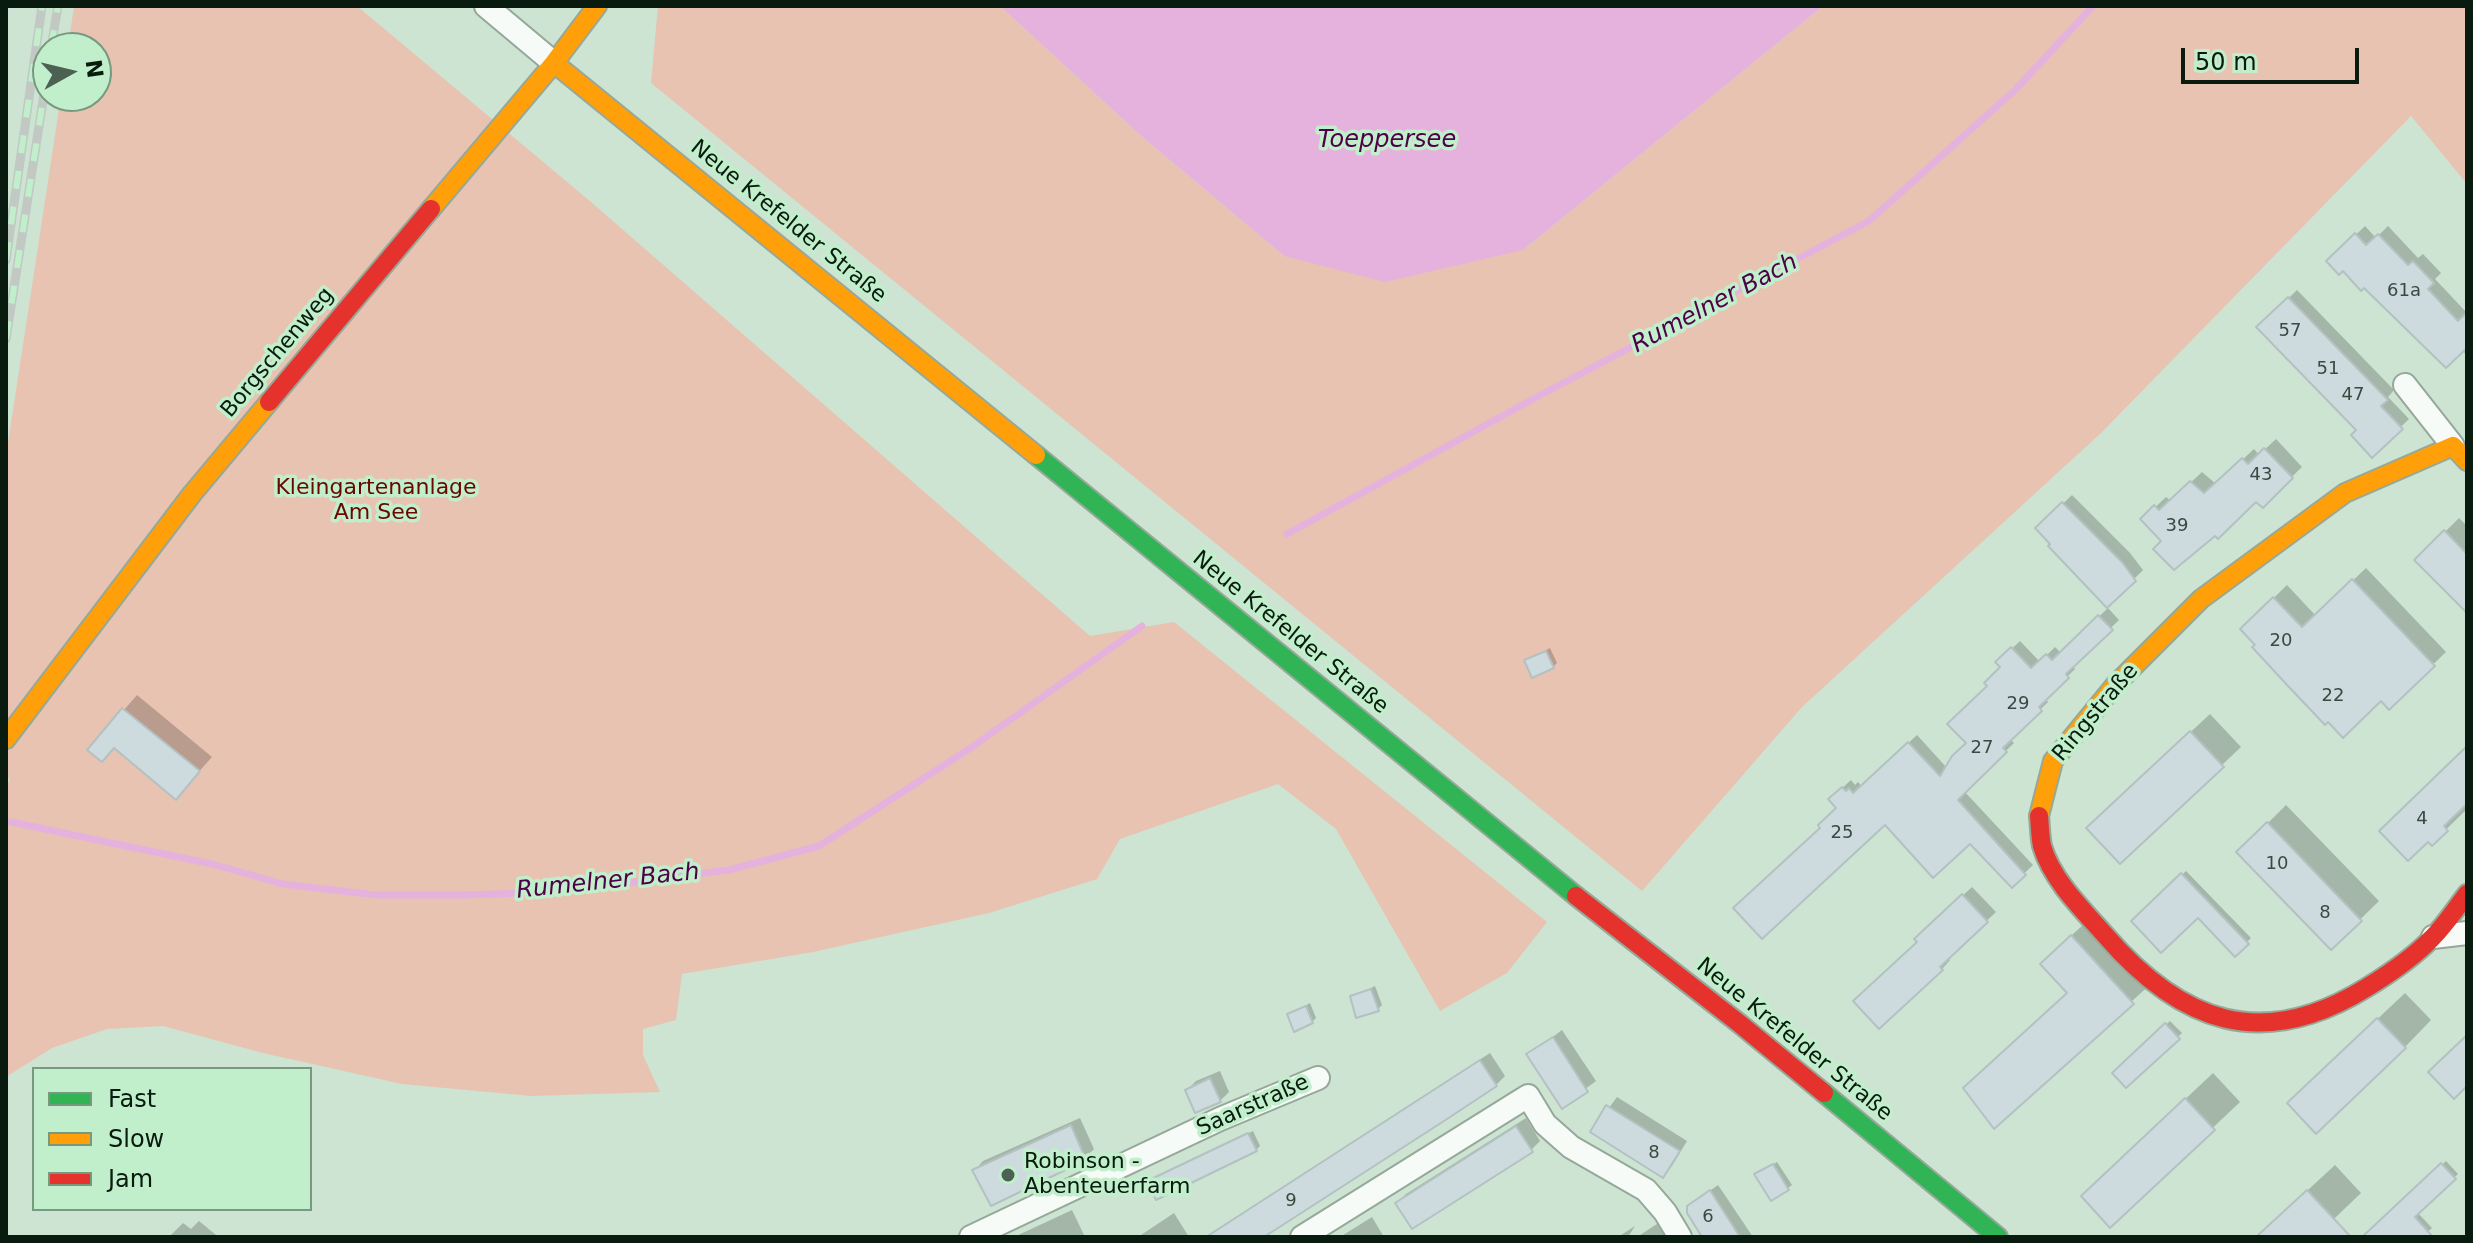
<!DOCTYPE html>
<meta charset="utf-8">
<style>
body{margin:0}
#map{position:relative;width:2473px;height:1243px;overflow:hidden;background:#cce4d1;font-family:"DejaVu Sans",sans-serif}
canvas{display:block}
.frame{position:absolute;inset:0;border:8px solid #091a0e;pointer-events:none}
.legend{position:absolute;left:32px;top:1067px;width:280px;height:144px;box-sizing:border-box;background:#c1eecb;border:2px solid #77997f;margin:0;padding:10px 14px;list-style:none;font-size:24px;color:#091a0e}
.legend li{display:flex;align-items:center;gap:16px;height:40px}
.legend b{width:40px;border:2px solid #77997f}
.north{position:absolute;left:32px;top:32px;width:80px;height:80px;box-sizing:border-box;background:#c1eecb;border:2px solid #77997f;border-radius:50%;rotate:82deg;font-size:22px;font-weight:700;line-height:32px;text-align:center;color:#091a0e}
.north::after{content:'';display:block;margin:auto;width:28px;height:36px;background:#4d6152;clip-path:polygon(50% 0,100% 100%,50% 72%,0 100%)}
.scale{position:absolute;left:2181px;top:48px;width:178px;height:36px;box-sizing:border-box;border:4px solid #091a0e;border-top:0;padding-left:10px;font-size:24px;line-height:28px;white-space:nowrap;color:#091a0e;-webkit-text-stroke:6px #c1eecb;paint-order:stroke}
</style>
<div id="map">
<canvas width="2473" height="1243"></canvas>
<div class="frame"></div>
<ul class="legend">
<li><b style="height:10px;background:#30b455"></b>Fast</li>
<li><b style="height:10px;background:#ff9f0a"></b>Slow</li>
<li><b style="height:10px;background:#e5322d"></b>Jam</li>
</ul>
<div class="north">N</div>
<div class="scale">50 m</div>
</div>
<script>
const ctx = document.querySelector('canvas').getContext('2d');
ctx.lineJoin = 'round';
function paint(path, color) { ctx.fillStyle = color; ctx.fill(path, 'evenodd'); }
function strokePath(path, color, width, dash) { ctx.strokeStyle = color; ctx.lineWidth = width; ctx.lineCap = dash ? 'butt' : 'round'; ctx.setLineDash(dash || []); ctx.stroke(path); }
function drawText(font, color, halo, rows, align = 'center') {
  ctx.font = font + ' "DejaVu Sans",sans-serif'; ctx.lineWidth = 7; ctx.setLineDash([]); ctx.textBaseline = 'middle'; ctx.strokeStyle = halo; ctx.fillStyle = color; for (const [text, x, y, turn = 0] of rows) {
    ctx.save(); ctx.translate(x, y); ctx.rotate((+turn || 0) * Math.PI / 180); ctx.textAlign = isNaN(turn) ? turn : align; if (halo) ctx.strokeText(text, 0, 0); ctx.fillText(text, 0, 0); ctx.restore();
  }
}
const green = new Path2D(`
 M74,6h283l234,196 499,434 84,-14 373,300 -40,51 -67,38 -104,-182 -58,-45 -158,55 -23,40 -108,34 -176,39 -131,22 -6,46 -33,9v26l17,37 -129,4 -129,-12 -139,-31 -100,-27 -56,3 -55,19 -46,29v-290l4,-8 -4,-2v-321l55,-360h35v-48h-28z
 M658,6h342l140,129 144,121 239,-6 300,-244h644v178l-56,-68 -310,317 -299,274 -160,184 -991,-808z`);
const water = new Path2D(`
 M1000,6h823l-300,244 -138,32 -101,-26 -144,-121z`);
const shadow = new Path2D(`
 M2365,226l11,12 12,-12 30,32 5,-4 18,19 -6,6 32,34v46l-4,-10 -134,-88z
 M2297,290l97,100 -6,7 21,22 -37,36 -13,-25 -100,-103z
 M2276,439l26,28 -39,38 -7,-6 -92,42 -21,-22 23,-22 5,4 31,-29 14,12 38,-35 5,6z
 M2072,495l58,58 13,17 -36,36 -69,-78z
 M2459,518l8,8v85l-50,-51z
 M2366,568l80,84 -57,55 -8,-8 -124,-54 -15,-16 45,-44 29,31z
 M2108,608l11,12 -47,45 3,4 -30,29 3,4 -38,37 4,4 -50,48 69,74 -21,20 -41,-44 -86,-19 -63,6 16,-20v-16l13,-12 4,5 3,-3 4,5 55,-52 30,33 21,-25 21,-57 14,-19 -5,-5 22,-21 20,21 15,-15 6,6z
 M1550,648l7,15 -4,4 -27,-6z
 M137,695l75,62 -36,40 -61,-51 -25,3z
 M2210,714l31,33 -19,18 -115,45z
 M2467,748v61l-35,34z
 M2286,805l93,96 -48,47 -92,-96z
 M2186,871l65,67 -16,16 -37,-39 -64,7z
 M1972,887l24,25 -48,45 2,3 -8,9 -23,-27 7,-12z
 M2093,916l60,66 -159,144 74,-134 -5,-49z
 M1375,986l7,19 -4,4 -26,-12z
 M2405,993l26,27 -26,27 -89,30z
 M1310,1003l6,15 -4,4 -23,-7z
 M2170,1021l12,12 -56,53 -12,-13z
 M1562,1030l34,51 -34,25 -33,-51z
 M1490,1053l15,23 -9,9 -236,152h-55z
 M1220,1071l9,21 -9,9 -33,-11 9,-9z
 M2213,1073l27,29 -130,123v-55z
 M1617,1097l70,44 -15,25 -9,9 -71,-44z
 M1080,1118l14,31 -9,9 -110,12 8,-9z
 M1526,1118l14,23 -9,9 -134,53 9,-9z
 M1253,1131l7,15 -4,4 -102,28z
 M2446,1161l12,13 -41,38 15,16 -10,9h-57z
 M1777,1162l15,23 -4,3 -31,-14z
 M2335,1165l26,28 -46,44h-58z
 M1718,1185l35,52h-48l-19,-29z
 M1072,1210l12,25 -2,2h-68z
 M1174,1213l15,24h-51z
 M1372,1217l12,20h-44z
 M199,1221l17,14 -2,2h-45l14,-14 8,6z
 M1657,1224l9,13h-29z
 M1635,1226l-7,11h-10z`);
const stream = new Path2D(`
 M1287,534l248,-136 334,-177 147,-132 77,-83
 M11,822l201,42 71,20 92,11h89l94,-3 171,-22 90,-24 153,-99 170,-121`);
const building = new Path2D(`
 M2355,233l11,12 12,-11 30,31 5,-4 21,22 -6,6 30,32 9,-9v36l-21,20 -82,-80 -3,3 -18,-20 -4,4 -13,-14z
 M2288,297l100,103 -7,6 22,23 -31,29 -21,-23 5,-5 -100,-103z
 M2264,448l29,30 -30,30 -7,-6 -38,37 -3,-3 -41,34 -21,-21 8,-8 -21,-22 14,-14 5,5 31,-29 14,12 38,-35 6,6z
 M2062,502l60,60 14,19 -29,27 -59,-62 2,-2 -15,-16z
 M2444,530l23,24v59l-53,-53z
 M2352,579l83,87 -46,44 -8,-9 -38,37 -15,-16 -3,3 -37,-39 -36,-39 3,-2 -15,-16 33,-32 29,30z
 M2098,615l15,15 -47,44 3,4 -30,29 3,4 -39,37 4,4 -49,48 68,75 -14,13 -42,-44 -37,34 -48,-53 -123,114 -29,-31 87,-80 -2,-3 18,-17 -8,-9 14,-12 4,4 3,-3 4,5 55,-51 32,34 12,-20 14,-13 -19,-19 40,-38 -3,-3 16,-16 -5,-5 16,-15 20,21 15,-14 6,6z
 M1546,651l8,17 -22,10 -8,-18z
 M122,708l78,63 -24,29 -62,-52 -12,14 -15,-12z
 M2190,731l34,36 -104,97 -34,-36z
 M2467,746v58l-23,22 4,5 -16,15 -4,-4 -20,19 -29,-30z
 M2267,822l95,99 -31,29 -95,-98z
 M2181,873l68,71 -14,13 -37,-39 -37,35 -30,-32z
 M1962,894l26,28 -48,45 3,3 -64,59 -26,-28 64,-59 -3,-3z
 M2071,935l63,69 -140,125 -31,-41 104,-95 -27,-29z
 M1371,989l8,22 -23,7 -6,-22z
 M1306,1006l7,17 -19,9 -7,-18z
 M2377,1018l29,30 -90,86 -29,-31z
 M2165,1023l15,16 -54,49 -14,-15z
 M2467,1035v51l-13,13 -26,-27z
 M1553,1037l35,55 -26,17 -36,-55z
 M1480,1060l17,26 -53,35 -180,116h-58z
 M1210,1078l11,24 -26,11 -10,-23z
 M2185,1098l30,32 -105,98 -29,-32z
 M1606,1105l74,46 -17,27 -73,-46z
 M1071,1125l15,35 -95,46 -19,-36z
 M1516,1126l17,26 -121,77 -17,-26z
 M1248,1133l9,18 -101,49 -9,-19z
 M2441,1163l15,16 -41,38 18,20h-71z
 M1773,1164l16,26 -18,11 -17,-27z
 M1710,1190l30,47h-38l-15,-24v-7z
 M2307,1190l44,47h-95z`);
const street = new Path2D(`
 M486,6l68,57
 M2405,385l48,61
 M2433,937l34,-4
 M971,1237l249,-118 98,-41
 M1302,1237l226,-141 17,28 26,23 75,43 19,22 15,25`);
const fast = new Path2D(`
 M1036,455l540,441
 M1824,1093l174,144`);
const slow = new Path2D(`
 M554,63l482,392
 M431,209l123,-146 43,-57
 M6,739l186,-245 77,-92
 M2039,816l14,-55 63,-77 85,-85 144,-106 108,-47 14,15`);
const jam = new Path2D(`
 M269,402l162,-193
 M2039,816c1,10 1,21 3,30 10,34 40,63 63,89 76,88 157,117 261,53 23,-14 48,-31 67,-51 13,-13 23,-29 34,-43
 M1576,896l164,128 84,69`);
const rail = new Path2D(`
 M51,48l7,-42
 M6,260l36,-254
 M6,339l42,-271`);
const markers = [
 [1008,1175,8,"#4d6152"]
];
const numberNames = [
 ["61a",2404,291],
 ["57",2290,331],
 ["51",2328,369],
 ["47",2353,395],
 ["43",2261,475],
 ["39",2177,526],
 ["20",2281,641],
 ["22",2333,696],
 ["29",2018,704],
 ["27",1982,748],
 ["4",2422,819],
 ["25",1842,833],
 ["10",2277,864],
 ["8",2325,913],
 ["8",1654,1153],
 ["9",1291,1201],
 ["6",1708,1217]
];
const streetNames = [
 ["Neue Krefelder Straße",788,222,39],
 ["Borgschenweg",278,353,-50],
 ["Neue Krefelder Straße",1290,633,39],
 ["Ringstraße",2096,713,-50],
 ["Neue Krefelder Straße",1794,1040,39],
 ["Saarstraße",1253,1106,-24]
];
const parkNames = [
 ["Kleingartenanlage",376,488],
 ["Am See",376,513]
];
const poiNames = [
 ["Robinson -",1024,1162],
 ["Abenteuerfarm",1024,1187]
];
const waterNames = [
 ["Toeppersee",1387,141],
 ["Rumelner Bach",1715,304,-28],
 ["Rumelner Bach",608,882,-6]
];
paint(green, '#e8c3b1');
paint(water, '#e5b2de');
paint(shadow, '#0003');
strokePath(stream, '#e5b2de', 7);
paint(building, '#cddbde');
strokePath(building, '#b4c1c2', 2);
strokePath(street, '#95a899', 26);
strokePath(fast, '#95a899', 22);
strokePath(slow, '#95a899', 22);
strokePath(jam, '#95a899', 22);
strokePath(street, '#f7fbf8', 22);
strokePath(fast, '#30b455', 18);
strokePath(slow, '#ff9f0a', 18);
strokePath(jam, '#e5322d', 18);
strokePath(rail, '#c2c8c3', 9);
strokePath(rail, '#c1eecb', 6, [18]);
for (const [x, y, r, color] of markers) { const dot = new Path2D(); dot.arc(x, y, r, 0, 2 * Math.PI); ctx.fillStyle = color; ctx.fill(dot); strokePath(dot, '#c1eecb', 3); }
drawText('18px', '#3a4a42', null, numberNames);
drawText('22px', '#091a0e', '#c1eecb', streetNames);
drawText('22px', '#6a0800', '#c1eecb', parkNames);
drawText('22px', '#091a0e', '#c1eecb', poiNames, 'left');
drawText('italic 24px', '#4e0148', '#c1eecb', waterNames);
</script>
